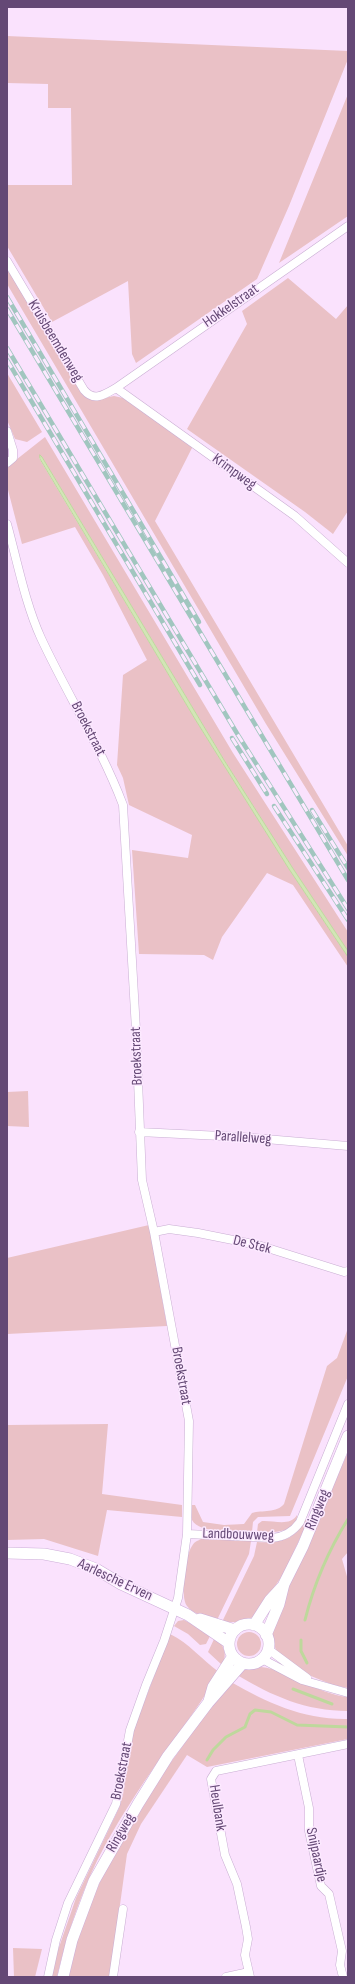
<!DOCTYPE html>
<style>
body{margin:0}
#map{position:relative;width:355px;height:1984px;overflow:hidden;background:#fae2fd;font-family:"Sofia Sans Condensed",sans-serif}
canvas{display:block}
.frame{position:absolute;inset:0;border:8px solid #644875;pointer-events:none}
</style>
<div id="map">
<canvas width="355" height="1984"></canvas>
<div class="frame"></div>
</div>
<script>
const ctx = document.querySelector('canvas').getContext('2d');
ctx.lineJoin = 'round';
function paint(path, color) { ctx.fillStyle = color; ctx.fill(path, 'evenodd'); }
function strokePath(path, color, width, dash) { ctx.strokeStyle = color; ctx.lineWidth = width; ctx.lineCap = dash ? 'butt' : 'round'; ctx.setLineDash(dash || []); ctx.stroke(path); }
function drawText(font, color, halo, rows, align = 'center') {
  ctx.font = font + ' "Sofia Sans Condensed",sans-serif'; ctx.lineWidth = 3; ctx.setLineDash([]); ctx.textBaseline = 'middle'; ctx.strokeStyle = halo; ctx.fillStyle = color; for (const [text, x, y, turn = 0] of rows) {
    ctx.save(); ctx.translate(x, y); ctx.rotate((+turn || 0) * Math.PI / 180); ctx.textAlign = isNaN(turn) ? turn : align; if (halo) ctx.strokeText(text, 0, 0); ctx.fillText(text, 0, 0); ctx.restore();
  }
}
const green = new Path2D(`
 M7,36l341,15v8l-59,147 -32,73 -121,84 -4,-9 -4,-73 -76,41 -45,-76v-61h65l-1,-77h-23v-24l-41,-1z
 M348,94v122l-69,47z
 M7,268l87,132 20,-4 9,2 70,48 -38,75 193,325v10l-82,-132 -259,-440z
 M288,278l48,41 12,-14v206l-15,23 -28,-22 -118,-83 60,-105 -5,-13z
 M7,373l35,59 -15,10 -12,-3 -8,-19z
 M45,437l188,316 115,179v19l-56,-84 -68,-107 -182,-303 -3,1 156,261 94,150 59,88v10l-55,-82 -26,-12 -45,64 -9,23 -9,-5 -65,-1 -7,-104 56,8 4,-23 -63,-30 -6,-27 -6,-13 6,-90 24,-15 -44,-85 -28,-48 -53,17 -15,-58v-19z
 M28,1091l1,36 -22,-1v-34z
 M149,1225l18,101 -160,8v-76z
 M348,1328v48l-58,140 -32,1 -5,5 -1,10c-14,-1 -53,2 -60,-12 -2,-4 -1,-10 -1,-15h4l8,17 21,3 20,-1 8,-11c10,-3 25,0 32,-9l43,-138 10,-8z
 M108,1424l-6,70 80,11v12l-75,-7 -9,46 -54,-17 -37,1v-115z
 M348,1452v100l-6,7 6,21v108l-15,-3 -22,-9 -12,-6 -23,-19 -5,-20 2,-8z
 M297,1515c1,18 -27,18 -40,17l1,-8 4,-3c11,-1 28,6 35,-6z
 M305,1520l3,1 -24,52 -30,44 -18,5h-14l32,-66 3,-14c21,1 38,-1 48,-22z
 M201,1539l50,2 -2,13 -32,66c-9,-3 -24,-5 -30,-14 -7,-9 -2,-50 5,-60 2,-4 5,-5 9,-7z
 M184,1620l27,14 -5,10 -6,1 -12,-11 -14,-8 4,-5z
 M237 1644a12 12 0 1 1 24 0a12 12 0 1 1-24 0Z
 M170,1634c19,9 32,26 49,38 -22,39 -50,73 -75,110 -22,33 -44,68 -59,106 -12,29 -21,59 -28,89h-6l6,-24 19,-55 43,-90 4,-13 8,-58z
 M215,1637c9,8 13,17 7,28l-14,-13z
 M261,1667c29,3 55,27 87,30v14c-42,0 -76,-15 -111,-36l7,-5z
 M231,1682c37,21 73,38 117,37v20l-141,28 -20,-12 -46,69 -14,30 -17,123h-42c5,-21 10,-41 18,-61 30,-83 91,-165 145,-234z
 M13,1948l29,1 -7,28h-21z`);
const water = new Path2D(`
 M40,455l2,2 182,303 68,107 56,84v6l-59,-88 -94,-150 -155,-260z`);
const stream = new Path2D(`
 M305,1620c9,-36 23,-69 43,-101
 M301,1640v11l6,12
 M293,1689l39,15
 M207,1760l6,-10 13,-13 19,-10 5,-13 5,-4 16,2 26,13 51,2`);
const street = new Path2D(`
 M7,261l77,129c10,12 20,5 32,-2l232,-162
 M116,388l179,128 53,47
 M7,431l6,19v8l-6,5
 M7,524c10,36 18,79 34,114 26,56 60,109 82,167l13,225 6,150 12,52 35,189 -2,113 -9,64 -14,43 -18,44 -16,45 -14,74 -48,99 -12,37 -8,37
 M139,1132l103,5 106,9
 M154,1232l15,-3 29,4 60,12 86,27 4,-1
 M187,1534l85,4c12,-1 21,-6 28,-16l48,-118
 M268,1649l39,29
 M262,1659l40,21 46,13
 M298,1755l11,53v23l12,55 8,8 13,57 -2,14 3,12
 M113,1977l10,-68
 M226,1977l23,-5
 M250,1977l-5,-22 3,-16 -2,-12 -9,-43 -12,-29 -14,-76 5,-8 132,-27`);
const secondary = new Path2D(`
 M7,1553l37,1 26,5 26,10 25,15 67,31 41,28
 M200,1619l35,11
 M229 1644a20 20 0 1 1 40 0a20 20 0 1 1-40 0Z
 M254,1625l16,-25 13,-14
 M266,1635l13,-31 5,-20 19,-38 45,-110
 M209,1701l4,-14 20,-31
 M63,1977l9,-37 22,-59 44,-77 30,-48 40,-53 35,-40`);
const rail = new Path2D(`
 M7,297l192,325
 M7,309l341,571
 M7,348l231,387 110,174
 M7,360l193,325
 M232,738l35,56
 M274,806l74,114
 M312,810l36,58`);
const streetNames = [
 ["Hokkelstraat",231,306,-35],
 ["Kruisbeemdenweg",55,341,59],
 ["Krimpweg",234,472,36],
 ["Broekstraat",88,729,63],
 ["Broekstraat",137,1056,-92],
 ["Parallelweg",243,1138,4],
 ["De Stek",252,1245,14],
 ["Broekstraat",181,1376,80],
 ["Ringweg",318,1510,-68],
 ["Landbouwweg",238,1535,2],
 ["Aarlesche Erven",115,1580,25],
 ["Broekstraat",122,1771,-79],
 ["Heulbank",217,1808,81],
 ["Ringweg",121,1833,-60],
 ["Snijpaardje",316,1855,78]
];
paint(green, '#eac1c6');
paint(water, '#d2e6b6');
strokePath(water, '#bed89c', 1);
strokePath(stream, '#bed89c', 3);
strokePath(street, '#c9aed3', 9);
strokePath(secondary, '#ccadd8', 12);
strokePath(street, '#fff', 8);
strokePath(secondary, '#fff', 11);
strokePath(rail, '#a1c6bf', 4.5);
strokePath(rail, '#fce9ff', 3, [9]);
drawText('15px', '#644875', '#fce9ff', streetNames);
</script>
